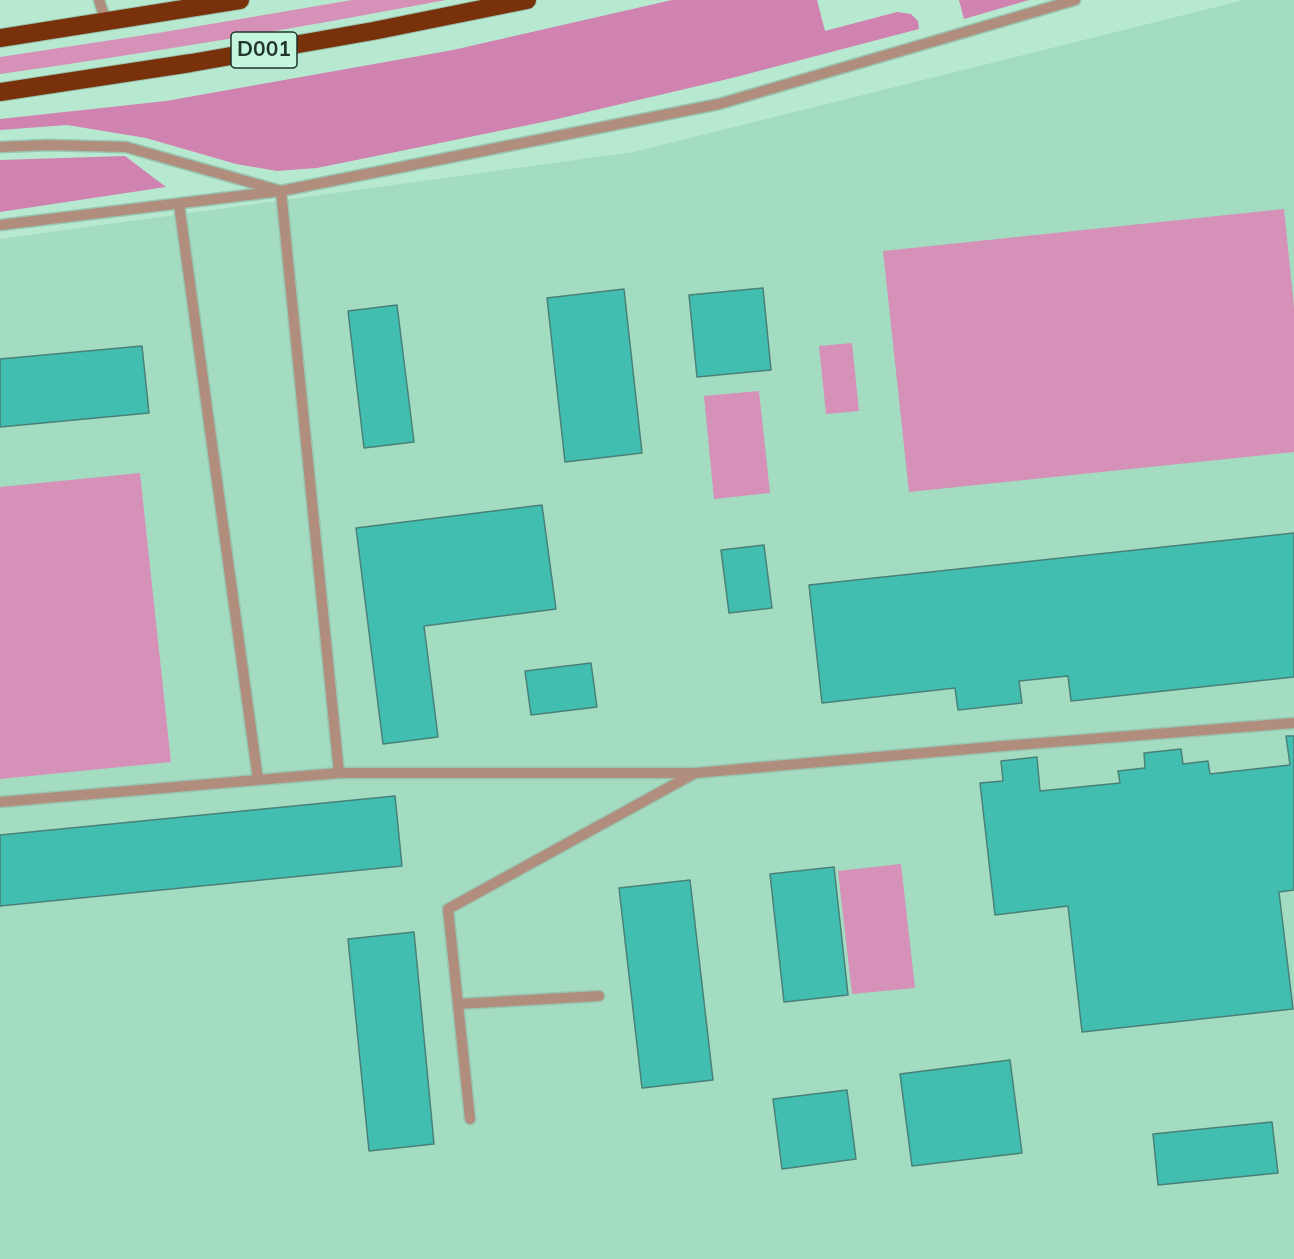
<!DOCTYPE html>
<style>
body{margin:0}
canvas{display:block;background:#b7e8d0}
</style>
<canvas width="1294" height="1259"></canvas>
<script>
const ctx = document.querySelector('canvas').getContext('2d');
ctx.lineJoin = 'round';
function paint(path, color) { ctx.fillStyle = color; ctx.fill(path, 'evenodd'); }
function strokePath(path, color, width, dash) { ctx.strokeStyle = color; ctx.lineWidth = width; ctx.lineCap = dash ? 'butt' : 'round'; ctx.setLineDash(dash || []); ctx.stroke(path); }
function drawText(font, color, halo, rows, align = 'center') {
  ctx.font = font + ' Mulish,sans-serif'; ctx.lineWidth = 4.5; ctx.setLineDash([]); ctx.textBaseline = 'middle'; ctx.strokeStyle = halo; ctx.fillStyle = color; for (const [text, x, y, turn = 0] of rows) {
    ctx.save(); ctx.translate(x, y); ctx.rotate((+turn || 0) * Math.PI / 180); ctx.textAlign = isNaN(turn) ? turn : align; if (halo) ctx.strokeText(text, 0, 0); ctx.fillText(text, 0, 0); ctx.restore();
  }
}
const built = new Path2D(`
 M1244,0h50v1259h-1294v-1020l634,-87z`);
const green = new Path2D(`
 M352,0h94c-148,28 -297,53 -446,74v-17l158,-24z
 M1284,209l10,98v145l-385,40 -26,-241z
 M852,343l7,68 -33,3 -7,-68z
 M759,391l11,102 -56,6 -10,-103z
 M140,473l31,289 -171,17v-292z
 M901,864l14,124 -63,6 -14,-123z`);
const forest = new Path2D(`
 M672,0h145l8,31 72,-19 14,2 7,7 1,8 -187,49 -179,42 -236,48 -40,3 -41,-7 -90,-26 -79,-13 -67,5v-11l166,-18 287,-51z
 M959,0h70l-65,19z
 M125,156l41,31 -166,25v-52z`);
const building = new Path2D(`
 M763,288l8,82 -74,7 -8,-82z
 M624,289l18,164 -77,9 -18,-164z
 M397,305l17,137 -50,6 -16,-137z
 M142,346l7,67 -149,14v-68z
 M542,505l14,104 -132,17 14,111 -55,7 -27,-216z
 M1294,533v144l-223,24 -3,-25 -49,5 3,22 -64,7 -3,-22 -133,15 -13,-118z
 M764,545l8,63 -43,5 -8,-63z
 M591,663l6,44 -66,8 -6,-44z
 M1286,736h8v154l-15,2 14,117 -211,23 -14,-126 -73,9 -15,-132 23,-2 -2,-20 36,-4 3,34 80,-8 -2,-12 27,-3 -1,-15 37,-4 2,15 25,-3 2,13 80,-9z
 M395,796l7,70 -402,40v-71z
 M834,867l14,128 -64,7 -14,-128z
 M690,880l23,200 -71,8 -23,-200z
 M414,932l20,212 -65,7 -21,-212z
 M1010,1060l12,93 -110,13 -12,-92z
 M847,1090l9,69 -74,10 -9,-70z
 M1272,1122l6,51 -120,12 -5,-51z`);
const lane = new Path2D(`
 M99,0l7,22
 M0,147l48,-2 78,2 155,44 438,-87 356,-104
 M179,204l79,576
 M0,225l281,-34 58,582
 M0,802l339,-29h352
 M458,1004l141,-8
 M470,1119l-22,-210 247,-136 308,-27 291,-23`);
const highway = new Path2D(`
 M0,38l240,-38
 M0,92l191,-29 182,-32 154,-31`);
const shields = [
 [264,50,66]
];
const shieldNames = [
 ["D001",264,50]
];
paint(built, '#a3dcc1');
paint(green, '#d691b9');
paint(forest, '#d083b0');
paint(building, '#41beaf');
strokePath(building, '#498078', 1.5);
strokePath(lane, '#99c4af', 13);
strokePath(highway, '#99c4af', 20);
strokePath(lane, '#b18d7d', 10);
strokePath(highway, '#78310a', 18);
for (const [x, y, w] of shields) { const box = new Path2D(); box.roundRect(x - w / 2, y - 18, w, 36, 4.5); ctx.fillStyle = '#c4f5dd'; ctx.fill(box); strokePath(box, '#21352c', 1.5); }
drawText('bold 21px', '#21352c', null, shieldNames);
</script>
